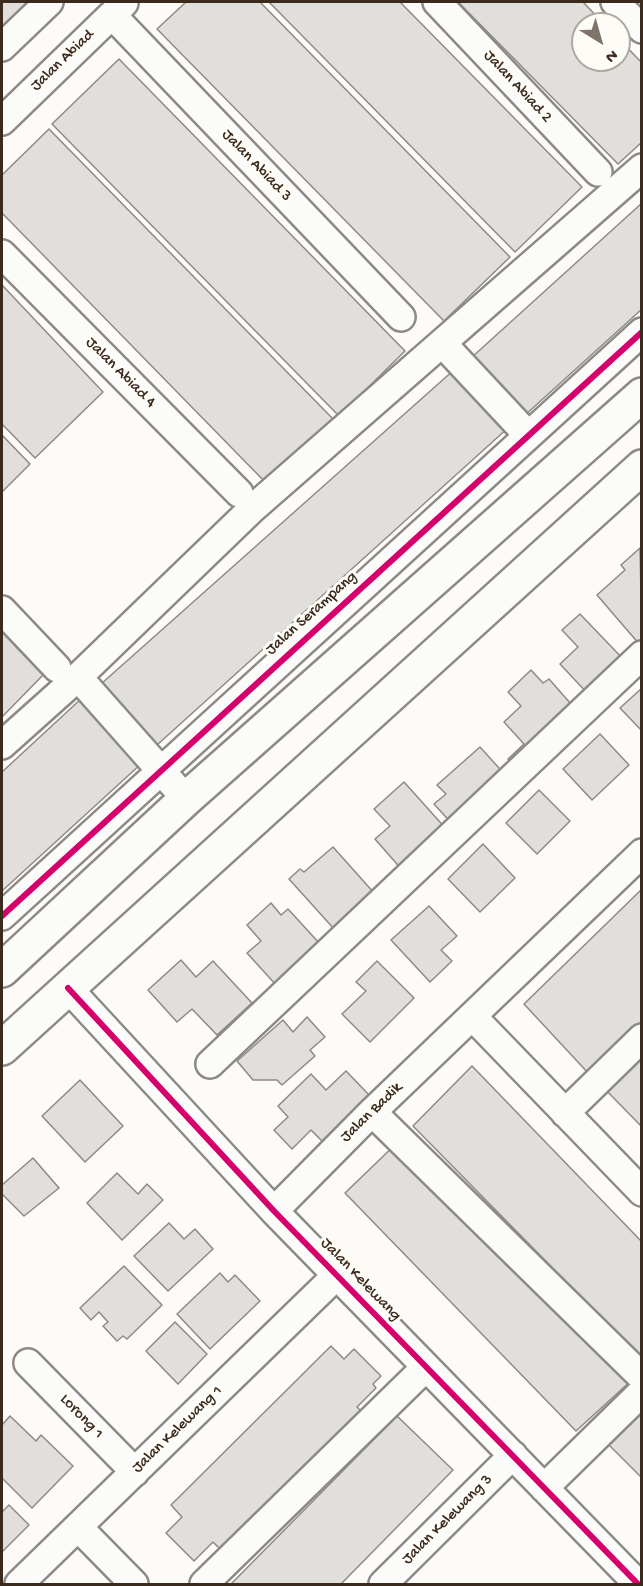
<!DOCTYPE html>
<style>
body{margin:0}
#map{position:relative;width:643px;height:1586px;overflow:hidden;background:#fcfbf8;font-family:"Gochi Hand",sans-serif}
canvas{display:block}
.frame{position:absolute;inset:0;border:3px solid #3b2a1e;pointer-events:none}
.north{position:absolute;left:571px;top:12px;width:60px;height:60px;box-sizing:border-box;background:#fdfcf7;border:2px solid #afa8a0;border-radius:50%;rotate:143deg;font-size:16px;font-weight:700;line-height:24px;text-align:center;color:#3b2a1e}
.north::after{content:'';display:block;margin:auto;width:21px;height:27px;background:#7f736a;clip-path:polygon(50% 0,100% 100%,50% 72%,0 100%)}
</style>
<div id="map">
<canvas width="643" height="1586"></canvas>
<div class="frame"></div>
<div class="north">N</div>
</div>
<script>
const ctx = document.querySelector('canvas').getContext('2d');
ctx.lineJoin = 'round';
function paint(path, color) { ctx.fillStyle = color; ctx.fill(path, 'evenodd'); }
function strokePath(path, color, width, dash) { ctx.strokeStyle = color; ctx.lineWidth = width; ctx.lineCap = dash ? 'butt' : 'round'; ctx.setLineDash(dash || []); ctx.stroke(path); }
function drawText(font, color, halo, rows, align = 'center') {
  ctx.font = font + ' "Gochi Hand",sans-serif'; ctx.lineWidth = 6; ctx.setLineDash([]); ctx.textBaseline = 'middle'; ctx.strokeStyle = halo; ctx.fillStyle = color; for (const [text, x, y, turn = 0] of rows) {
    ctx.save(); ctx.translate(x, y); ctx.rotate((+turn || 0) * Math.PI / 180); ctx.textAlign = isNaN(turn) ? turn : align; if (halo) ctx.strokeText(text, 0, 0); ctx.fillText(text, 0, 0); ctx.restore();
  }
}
const building = new Path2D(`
 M2,2h29l-29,28z
 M186,2h74l250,255 -66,64 -287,-292z
 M269,2h131l182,185 -67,65z
 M458,2h125l21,22h-21v36h36v-21l23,24v79l-24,22z
 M119,59l286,292 -66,65 -287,-292z
 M49,129l286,292 -66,65 -267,-273v-38z
 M642,203v106l-118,107 -53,-58z
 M2,285l101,107 -68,66 -33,-34z
 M455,369l54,58 -352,318 -56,-61z
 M2,435l28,29 -28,28z
 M640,548l2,95 -2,2 -43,-50 28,-25 -4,-5z
 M580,614l45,47 -36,34 -29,-31 18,-17 -16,-17z
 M2,629l43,44 -43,44z
 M531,670l12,13 6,-4 29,33 -61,56 -9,-9 16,-15 -20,-22 17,-16 -13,-14z
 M642,688v43l-22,-23z
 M82,698l60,65 -140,128v-119z
 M600,734l29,31 -37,35 -29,-31z
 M480,747l28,31 -54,48 -20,-22 12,-10 -9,-9z
 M404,782l44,49 -45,40 -28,-32 15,-13 -16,-17z
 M539,790l31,31 -33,33 -31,-31z
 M483,844l32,34 -35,34 -32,-33z
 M333,847l42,47 -40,36 -46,-51 11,-10 4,3z
 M642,889v136l-52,50 -66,-71z
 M271,903l10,12 7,-6 33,36 -44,41 -30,-33 14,-12 -14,-16z
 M429,906l28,30 -16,14 11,11 -22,21 -39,-42z
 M181,960l15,17 17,-16 39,42 -35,32 -25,-26 -15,13 -29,-32z
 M377,961l37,37 -44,44 -28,-28 24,-23 -10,-9z
 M307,1017l18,20 -15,13 5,6 -33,29 -5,-5h-24l-16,-19 46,-41 10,12z
 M642,1046v81l-41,-42z
 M472,1066l170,176v117l-229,-233z
 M346,1071l27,28 -47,46 -15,-15 -19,19 -18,-19 14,-13 -10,-11 33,-32 15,16z
 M80,1080l43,46 -38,36 -43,-46z
 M400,1140l233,239 -57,52 -231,-238z
 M33,1158l26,30 -35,28 -22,-22v-9z
 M117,1173l21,21 9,-10 16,16 -41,40 -35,-37z
 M169,1223l15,16 11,-10 18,20 -45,42 -34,-35z
 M124,1266l38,39 -35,34 -4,-3 -6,5 -14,-15 5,-4 -9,-10 -8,8 -11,-12z
 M220,1273l8,9 7,-7 25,26 -50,48 -33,-35z
 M175,1322l32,32 -29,30 -32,-33z
 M331,1346l13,13 10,-10 27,27 -8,8 3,4 -19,19 11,11 -140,139 -15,-15 -19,19 -28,-28 16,-16 -11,-12z
 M642,1409v69l-34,-34z
 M10,1416l26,25 5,-6 32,31 -41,42 -30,-30v-53z
 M397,1416l56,54 -112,114h-110z
 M9,1505l20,20 -27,27v-40z`);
const minor = new Path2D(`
 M437,2l161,170
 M615,2l27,27
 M112,15l289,302
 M2,47l47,-45
 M2,121l122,-118
 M2,254l237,239
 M442,343l86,92
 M2,610l55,58
 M78,677l108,122
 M2,745l76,-68 174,-168 390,-341
 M2,916l640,-584
 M68,988l206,223 364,373
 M473,1017l169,175
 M210,1064l432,-409
 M372,1112l270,265
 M565,1113l77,-75
 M274,1211l98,-99 270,-259
 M28,1363l107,109
 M544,1488l98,-96
 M78,1527l56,57
 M19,1584l318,-309
 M204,1584l222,-217
 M383,1584l130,-129`);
const major = new Path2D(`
 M2,970l184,-171 456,-404
 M2,1048l640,-581`);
const cycleway = new Path2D(`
 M2,916l640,-584
 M68,988l206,223 364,373`);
const streetNames = [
 ["Jalan Abiad",63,61,-44],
 ["Jalan Abiad 2",517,87,47],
 ["Jalan Abiad 3",256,166,46],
 ["Jalan Abiad 4",120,373,45],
 ["Jalan Serampang",312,614,-42],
 ["Jalan Badik",372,1113,-44],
 ["Jalan Kelewang",360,1280,46],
 ["Lorong 1",81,1417,46],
 ["Jalan Kelewang 1",178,1430,-44],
 ["Jalan Kelewang 3",448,1520,-45]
];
paint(building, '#e0dfdc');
strokePath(building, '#8d8985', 1.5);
strokePath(minor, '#8d8985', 32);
strokePath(major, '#8d8985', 38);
strokePath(minor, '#fbfbf9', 27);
strokePath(major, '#fbfbf9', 33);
strokePath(cycleway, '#d6006c', 6);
drawText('16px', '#3b2a1e', '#fdfcf7', streetNames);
</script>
